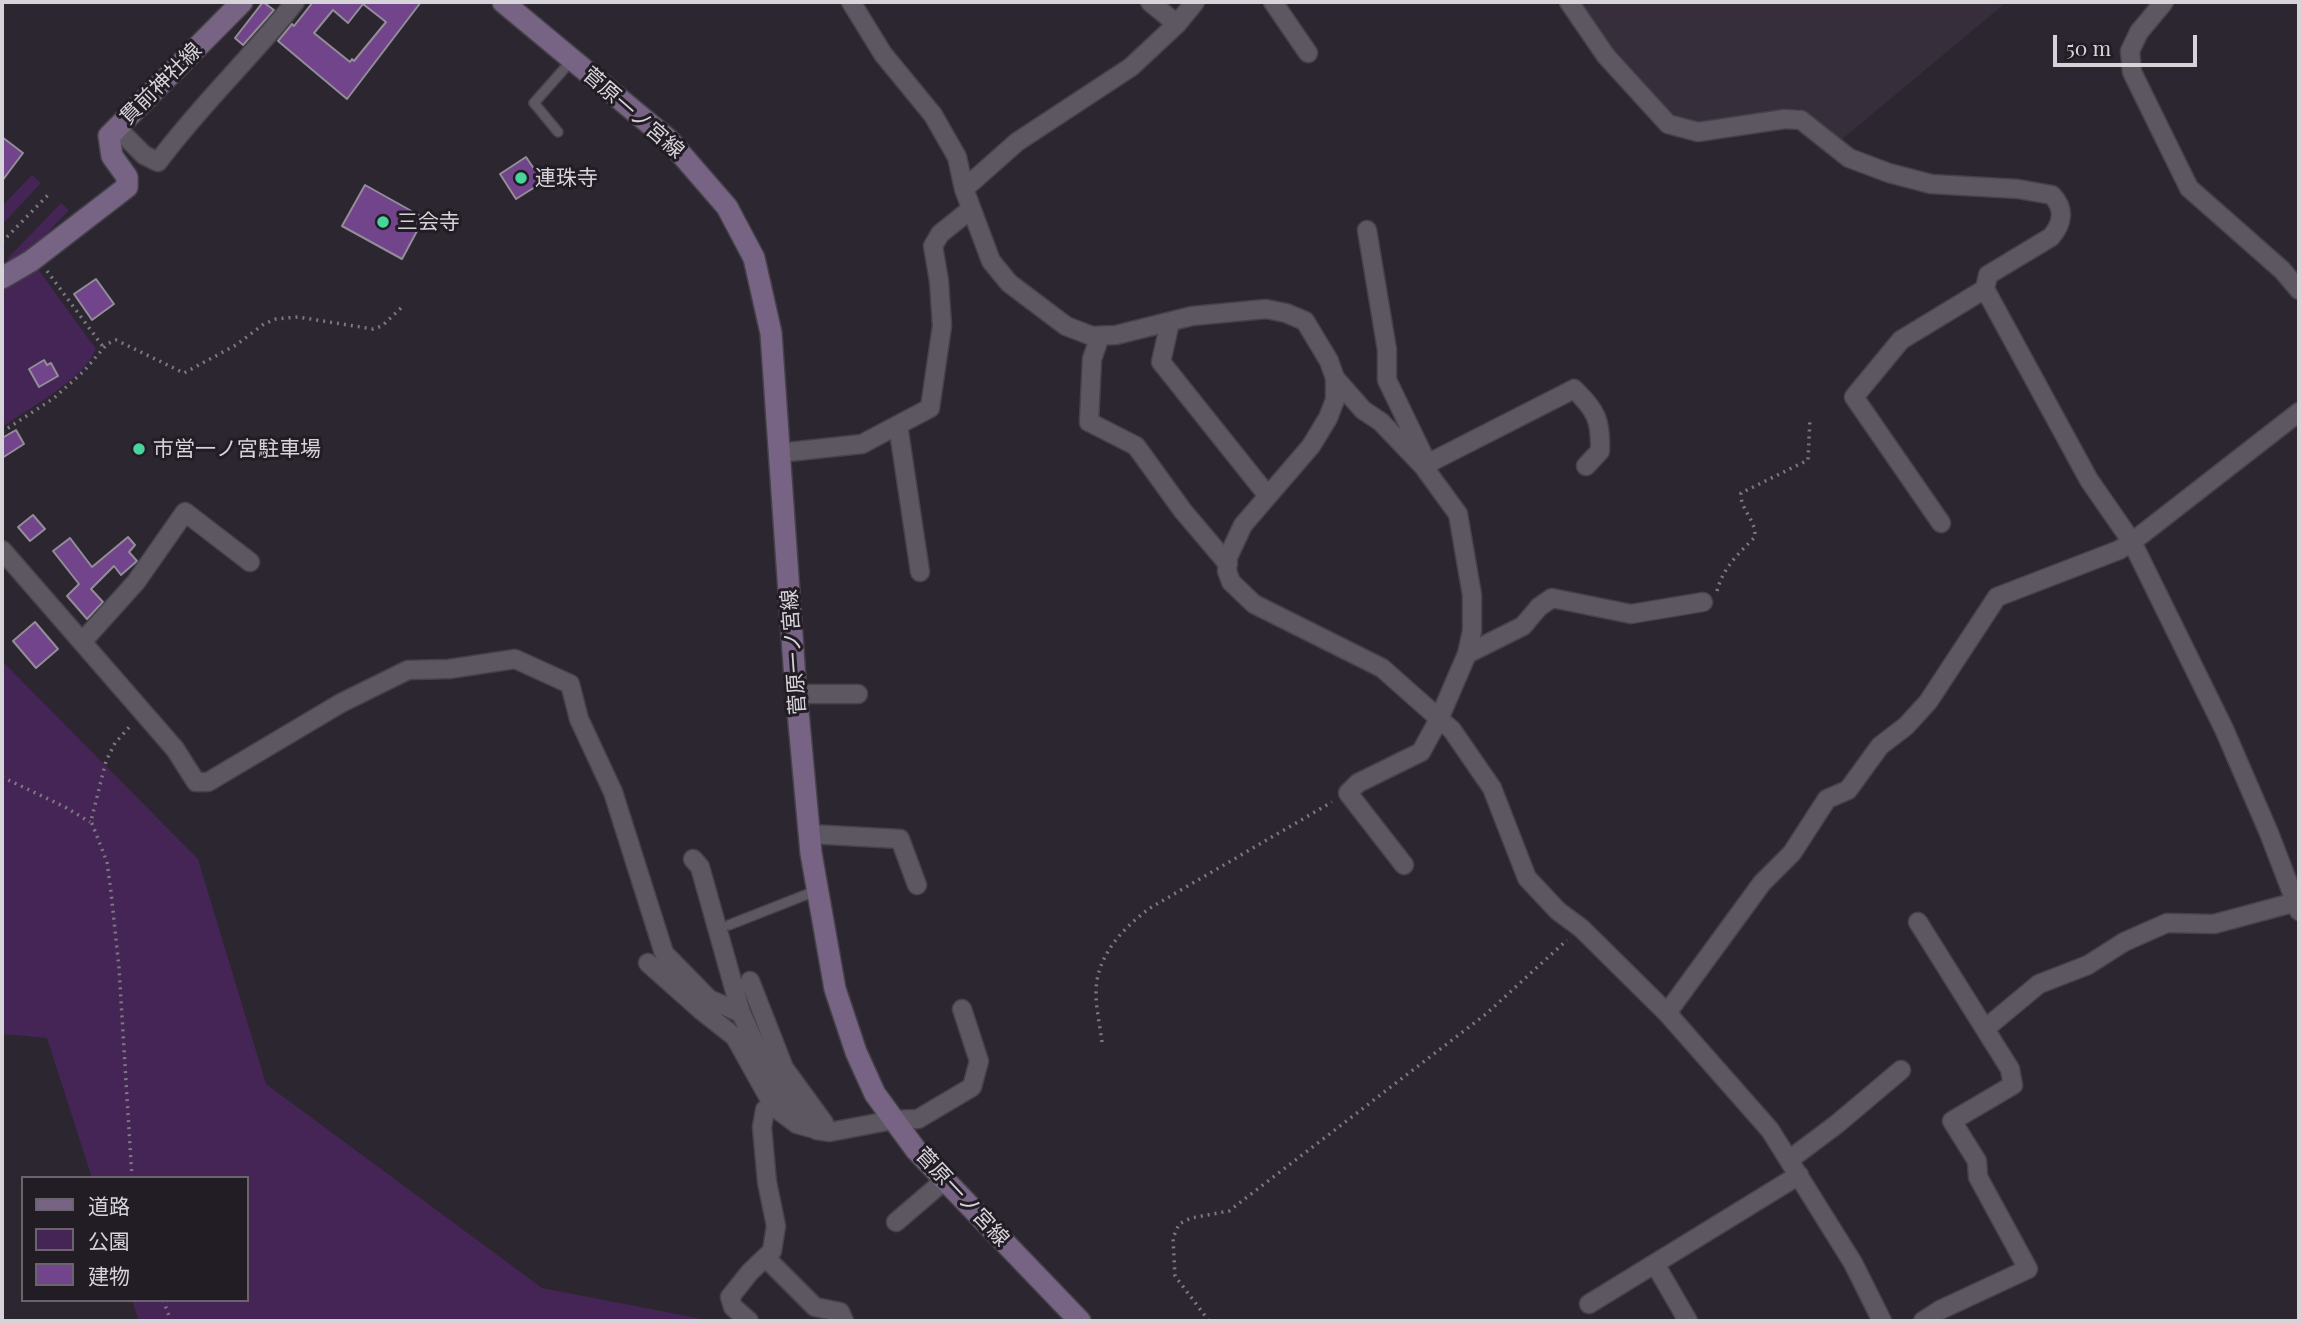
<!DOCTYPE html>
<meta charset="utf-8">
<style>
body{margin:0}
#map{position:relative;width:2301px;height:1323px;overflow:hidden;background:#2b262f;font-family:"Playfair Display","Noto Sans JP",serif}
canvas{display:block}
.frame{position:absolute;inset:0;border:4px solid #d6d3d9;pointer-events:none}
.legend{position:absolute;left:21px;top:1176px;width:228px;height:126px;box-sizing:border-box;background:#221c25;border:2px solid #6a656d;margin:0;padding:9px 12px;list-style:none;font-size:21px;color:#d6d3d9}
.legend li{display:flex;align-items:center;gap:14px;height:35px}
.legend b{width:35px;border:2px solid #6a656d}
.scale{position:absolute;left:2053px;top:35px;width:144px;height:32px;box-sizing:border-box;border:4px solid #d6d3d9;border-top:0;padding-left:9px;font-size:21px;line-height:24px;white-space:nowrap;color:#d6d3d9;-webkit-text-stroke:5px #221c25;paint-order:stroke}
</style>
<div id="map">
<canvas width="2301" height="1323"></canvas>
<div class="frame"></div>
<ul class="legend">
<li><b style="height:9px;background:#776383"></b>道路</li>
<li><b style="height:19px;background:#452556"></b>公園</li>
<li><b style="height:19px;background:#72448b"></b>建物</li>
</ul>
<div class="scale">50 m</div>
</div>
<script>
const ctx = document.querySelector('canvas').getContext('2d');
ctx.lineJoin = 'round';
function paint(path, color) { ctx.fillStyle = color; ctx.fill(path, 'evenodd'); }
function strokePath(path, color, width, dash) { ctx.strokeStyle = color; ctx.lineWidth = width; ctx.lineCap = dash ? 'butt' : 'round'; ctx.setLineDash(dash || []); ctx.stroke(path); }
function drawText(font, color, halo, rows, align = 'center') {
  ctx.font = font + ' "Playfair Display","Noto Sans JP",serif'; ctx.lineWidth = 6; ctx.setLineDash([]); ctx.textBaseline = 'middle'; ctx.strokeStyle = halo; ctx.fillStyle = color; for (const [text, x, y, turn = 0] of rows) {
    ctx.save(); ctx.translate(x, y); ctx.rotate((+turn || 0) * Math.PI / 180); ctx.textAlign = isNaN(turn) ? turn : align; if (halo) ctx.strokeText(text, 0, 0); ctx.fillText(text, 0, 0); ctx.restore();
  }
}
const built = new Path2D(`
 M1577,2h419l7,3 -163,136 -42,-33 -101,15 -27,-10 -60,-62z`);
const green = new Path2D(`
 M32,175l9,8 -39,42v-19z
 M61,203l8,7 -54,57 -8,-8z
 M38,269l58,80c-11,30 -69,60 -94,78v-136z
 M2,661l196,198 68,225 276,204 171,33h-574l-7,-21h115v-122h-155l-45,-140 -45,-4z`);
const building = new Path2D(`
 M263,2l11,8 -31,35 -8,-7z
 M313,2h108l-74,97 -69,-58 14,-17 2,2zM363,4l23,18 -32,39 -2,-2 -2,3 -36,-29 19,-23 15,13z
 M2,137l21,16 -21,28z
 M526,157l17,25 -27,17 -16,-25z
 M365,185l59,33 -22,41 -60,-33z
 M96,279l18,25 -22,16 -18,-26z
 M44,360l3,5 4,-2 7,13 -19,11 -10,-18z
 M16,430l8,14 -22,14v-20z
 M33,515l12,14 -15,12 -12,-14z
 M128,537l7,8 -6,7 8,9 -16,14 -7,-9 -23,23 12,13 -16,17 -20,-23 12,-12 -26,-33 17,-13 22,29z
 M35,622l23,27 -22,19 -23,-27z`);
const path = new Path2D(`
 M2,242l47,-48
 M47,271l57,77
 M2,432l52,-34 30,-27 23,-27 9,-4 68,33 52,-28 28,-21 12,-5 22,-2 75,12 9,-3 20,-19
 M1717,591c6,-23 21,-37 38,-54 1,-18 -15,-27 -14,-44l67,-33 2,-42
 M2,777l63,30 25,15
 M1102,1042c-2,-16 -6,-33 -6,-49 0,-37 26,-64 54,-85l182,-106
 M132,1178l-13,-210 -8,-76 -4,-30 -16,-41 15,-60 9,-18 17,-19
 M163,1300l8,21
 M1209,1321l-34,-45 -2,-38 6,-14 12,-6 38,-7 257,-197 81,-74`);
const lane = new Path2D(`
 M558,132l-24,-29 38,-43
 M729,925l89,-35`);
const street = new Path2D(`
 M851,2l32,52 50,61 24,42 7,32 27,72 18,22 57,43 26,10 24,-1 76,-19 74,-7 20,4 19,8 24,40 6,17v22l-7,18 -17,28 -68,79 -15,32 -1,14 4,11 23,22 128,64 70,62 40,58 35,90 31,33 23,17 86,85 103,117 83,133 29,58
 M1150,2l27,22
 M1273,2l35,51
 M1569,2l37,54 62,68 30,8 87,-13 16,1 48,38 40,15 42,11 87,5 34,6c13,14 11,28 -1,42l-63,38 -3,14 104,191 43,62 92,187 45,104 30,78
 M2164,2l-25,30 -9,19 2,21 57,116 93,82 17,20
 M117,128l27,27 14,7c42,-57 94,-105 137,-160
 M964,189l53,-47 114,-75 46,-43 18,-22
 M1367,230l20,120v30l40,83
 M1170,322l-9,40 107,134
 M1100,336l-8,23 -3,63 47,24 47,65 45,53
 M1335,378l28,32 18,12 42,44 35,48 14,81v36l-5,23
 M898,425l22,147
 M779,453l83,-9 68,-36 12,-82 -3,-45 -6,-35 7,-12 31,-25
 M1423,466l151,-77c22,21 27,31 26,62l-14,15
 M1941,523l-87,-126 47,-57 84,-51
 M2,550l173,199 21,33h12l133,-79 67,-33 41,-1 66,-10 55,25 9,35 34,73 51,161 45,46 32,14 29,63 46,54 14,2 63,-12 25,-1 54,-32 7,-26 -17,-52
 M82,642l54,-60 49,-70 65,50
 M797,694h61
 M809,834l91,5 17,46
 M693,859l7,8 41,146
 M1404,865l-56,-72 10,-10 63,-31 18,-33 28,-65 56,-28 16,-19 13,-9 79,16 72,-12
 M1918,922l92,147 3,16 -61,36 25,40 1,16 50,92 -88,41 -17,11
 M648,963l54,48 33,26 39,70
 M750,981l34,87 40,55
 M1667,1013l95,-130 30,-30 35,-54 21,-9 32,-44 26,-20 22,-24 69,-105 122,-47 13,-8 167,-130
 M1986,1028l53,-44 49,-19 36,-23 43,-19 47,1 82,-22
 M1789,1160l48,-36 64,-54
 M896,1222l49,-42
 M766,1258l49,49 25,5 4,9
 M1655,1264l33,57
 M1589,1304l210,-129
 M749,1321l-16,-14 -3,-10 20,-25 22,-21 4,-25 -9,-44 -5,-55 3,-17 9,-3 23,17 14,4`);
const secondary = new Path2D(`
 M503,2l166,138 58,67 27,51 17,75 24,346 16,174 24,136 21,63 19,42 41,56 164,171
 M2,278l29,-17 96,-74v-10l-15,-21 -3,-20 133,-134`);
const markers = [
 [521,178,7,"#49d49c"],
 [383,222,7,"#49d49c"],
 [139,449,7,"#49d49c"]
];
const streetNames = [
 ["貫前神社線",161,84,-45],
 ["菅原一ノ宮線",633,113,41],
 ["菅原一ノ宮線",794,652,-94],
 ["菅原一ノ宮線",962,1197,47]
];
const poiNames = [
 ["連珠寺",535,178],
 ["三会寺",397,222],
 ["市営一ノ宮駐車場",153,449]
];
paint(built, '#372e3c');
paint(green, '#452556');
paint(building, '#72448b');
strokePath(building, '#938d98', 2);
strokePath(lane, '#464249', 12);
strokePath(street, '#464249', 21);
strokePath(secondary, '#464249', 24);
strokePath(path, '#7d7880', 3.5, [2, 5]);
strokePath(lane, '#5d5761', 9);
strokePath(street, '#5d5761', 18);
strokePath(secondary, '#776383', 21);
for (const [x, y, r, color] of markers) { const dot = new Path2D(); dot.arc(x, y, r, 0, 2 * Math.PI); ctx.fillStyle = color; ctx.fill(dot); strokePath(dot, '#221c25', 2.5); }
drawText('21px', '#d6d3d9', '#221c25', streetNames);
drawText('21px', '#d6d3d9', '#221c25', poiNames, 'left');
</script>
